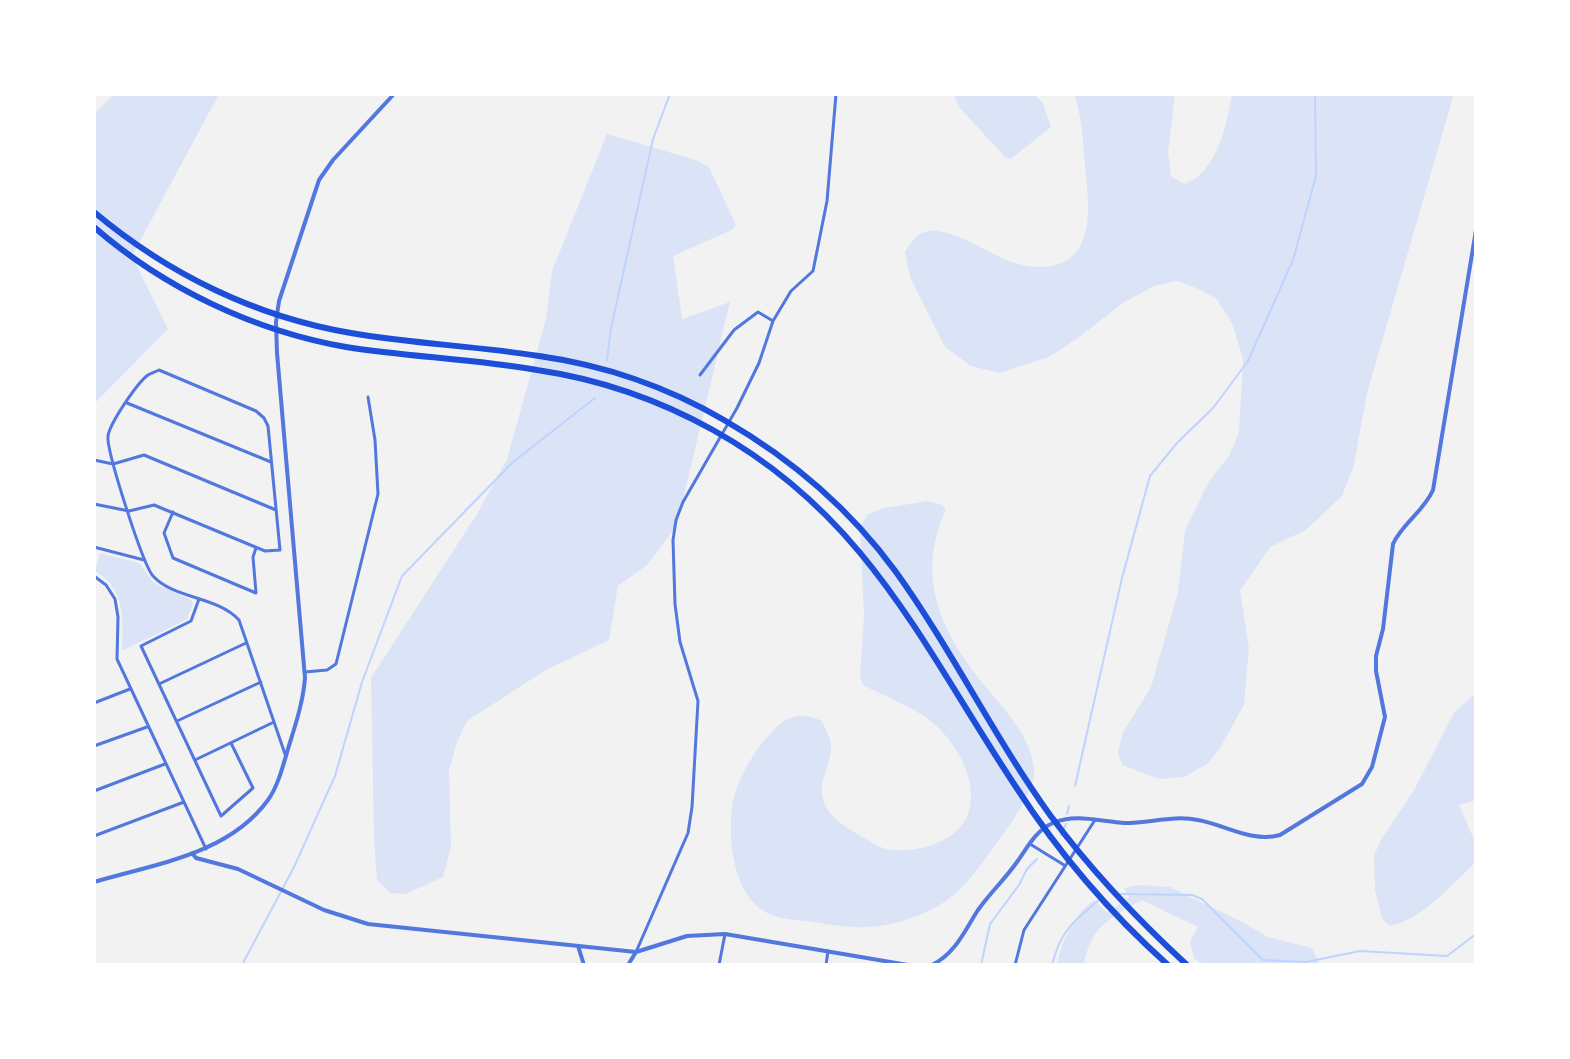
<!DOCTYPE html>
<style>
body{margin:0}
#map{position:relative;width:1570px;height:1059px;overflow:hidden;background:#f2f2f2;font-family:"Nunito Sans",sans-serif}
canvas{display:block}
.frame{position:absolute;inset:0;border:96px solid #fff;pointer-events:none}
</style>
<div id="map">
<canvas width="1570" height="1059"></canvas>
<div class="frame"></div>
</div>
<script>
const ctx = document.querySelector('canvas').getContext('2d');
ctx.lineJoin = 'round';
function paint(path, color) { ctx.fillStyle = color; ctx.fill(path, 'evenodd'); }
function strokePath(path, color, width, dash) { ctx.strokeStyle = color; ctx.lineWidth = width; ctx.lineCap = dash ? 'butt' : 'round'; ctx.setLineDash(dash || []); ctx.stroke(path); }
const green = new Path2D(`
 M114,94h105l-87,162 36,73 -74,75v-290z
 M953,94h81l9,9 8,24 -40,32 -6,-2 -46,-50z
 M1074,94h101l-7,58 3,24 13,8c33,-11 43,-60 48,-90h222l-87,299 -13,72 -12,31 -36,34 -36,17 -30,44 9,57 -5,57 -24,43 -13,16 -23,13 -24,2 -38,-14 -4,-12 4,-19 29,-47 27,-95 7,-62 24,-49 20,-25 10,-24 4,-73 -11,-36 -16,-25 -20,-10 -19,-7 -23,5 -31,17 -45,35 -29,19 -50,16 -28,-7 -26,-19 -35,-70 -5,-25c9,-16 19,-25 38,-20 34,7 61,36 97,35 58,-1 49,-62 45,-101 -2,-23 -3,-50 -11,-72z
 M607,134l89,26 13,7 27,58 -4,5 -59,26 9,63 48,-17 -53,223 -30,40 -29,21 -9,54 -63,30 -79,51 -10,21 -8,28 2,77 -8,30 -37,17 -16,-1 -13,-13 -3,-41 -3,-161 106,-164 30,-55 39,-140 6,-48z
 M928,501l14,4 4,5c-33,71 -2,126 43,181 19,22 41,46 45,77 3,21 -28,63 -40,79 -23,31 -37,53 -74,68 -43,16 -63,14 -107,7 -13,-2 -29,-2 -41,-7 -41,-15 -46,-83 -38,-118 5,-23 33,-68 54,-78 13,-6 23,-3 34,2 3,7 8,16 9,23 2,23 -19,40 -3,66 6,10 22,20 33,26 7,4 14,9 22,12 11,4 31,2 42,-1 70,-18 50,-87 8,-124 -17,-15 -49,-27 -70,-38l-3,-8 4,-61 -4,-89 8,-13 16,-6z
 M100,553l39,10 15,20 37,17 2,4 -6,15 -65,32c1,-33 4,-61 -27,-80z
 M1476,693v107l-17,5 17,39v18c-22,20 -56,60 -87,64l-7,-8 -7,-28 -1,-35 8,-17 32,-48 40,-77z
 M1141,885l29,2 72,35 26,15 44,11 8,17h-116l-10,-7 -4,-16 8,-15 -56,-27c-31,18 -52,26 -58,65h-27c5,-25 16,-49 37,-65l13,13 22,-16 -5,-9z`);
const stream = new Path2D(`
 M607,360l4,-32 42,-189 17,-45
 M1075,786l47,-208 28,-102 27,-33 36,-35 35,-47 45,-101 23,-84 -1,-82
 M1067,814l2,-8
 M1061,835l5,-11
 M1120,894l72,1 10,4 61,61 43,2 54,-11 87,5 29,-22
 M242,965l52,-98 41,-91 27,-94 40,-106 111,-114 82,-64
 M981,965l9,-41 29,-39 8,-16 10,-10
 M1052,965c8,-33 21,-44 47,-65`);
const minor = new Path2D(`
 M700,375l34,-45 24,-18 15,9
 M127,403l144,59
 M94,460l19,4 31,-9 132,55
 M94,504l35,7 25,-6 111,46 15,-1 -12,-124 -4,-8 -8,-7 -97,-41c-4,2 -8,3 -11,5 -11,8 -38,48 -40,61 -2,14 35,129 45,140 21,23 64,20 86,44l46,134
 M173,512l-9,21 9,25 83,35 -3,-36 3,-9
 M94,547l50,13
 M94,576l12,9 9,14 3,18 -1,42 89,190
 M199,599l-8,22 -50,25 80,170 32,-28 -22,-45
 M305,672l22,-2 9,-6 42,-170 -3,-54 -7,-43
 M159,684l87,-41
 M94,703l36,-14
 M177,721l84,-39
 M94,746l53,-19
 M195,760l79,-38
 M94,791l71,-27
 M94,836l90,-34
 M1030,844l34,21
 M636,952l52,-119 4,-26 6,-106 -18,-59 -5,-38 -2,-64 3,-20 7,-18 54,-94 22,-45 14,-42 18,-30 22,-20 14,-70 9,-107
 M719,965l6,-31
 M826,965l2,-14
 M1015,965l9,-35 71,-110`);
const tertiary = new Path2D(`
 M192,853l4,5 42,11 86,41 44,14 268,28
 M94,882c60,-18 134,-27 174,-82 10,-14 15,-34 20,-51 7,-23 15,-46 17,-71l-28,-325 -1,-31 3,-21 40,-121 14,-20 61,-66
 M578,946l6,19
 M628,965l8,-13 51,-16 38,-2 183,31
 M932,965c24,-12 33,-35 46,-55 12,-17 27,-31 39,-48 10,-14 19,-32 36,-39 23,-10 49,-1 72,0 25,0 49,-8 73,-3 28,5 54,23 82,15l82,-51 10,-17 13,-50 -9,-46v-15l7,-27 10,-85c9,-20 31,-33 40,-54l43,-260`);
const motorway = new Path2D(`
 M94,212c74,62 162,105 257,121 63,11 126,13 188,23 64,9 129,31 185,64 66,38 126,89 172,152 56,78 98,165 154,243 40,54 87,104 137,150
 M94,227c70,61 160,104 252,120 63,10 128,12 191,23 61,9 122,30 176,60 155,86 210,217 303,357 42,65 94,126 152,178`);
paint(green, '#dbe4f7');
strokePath(stream, '#bfd3fe', 2);
strokePath(minor, '#5277de', 3);
strokePath(tertiary, '#5277de', 4);
strokePath(motorway, '#1d4ed8', 6);
</script>
